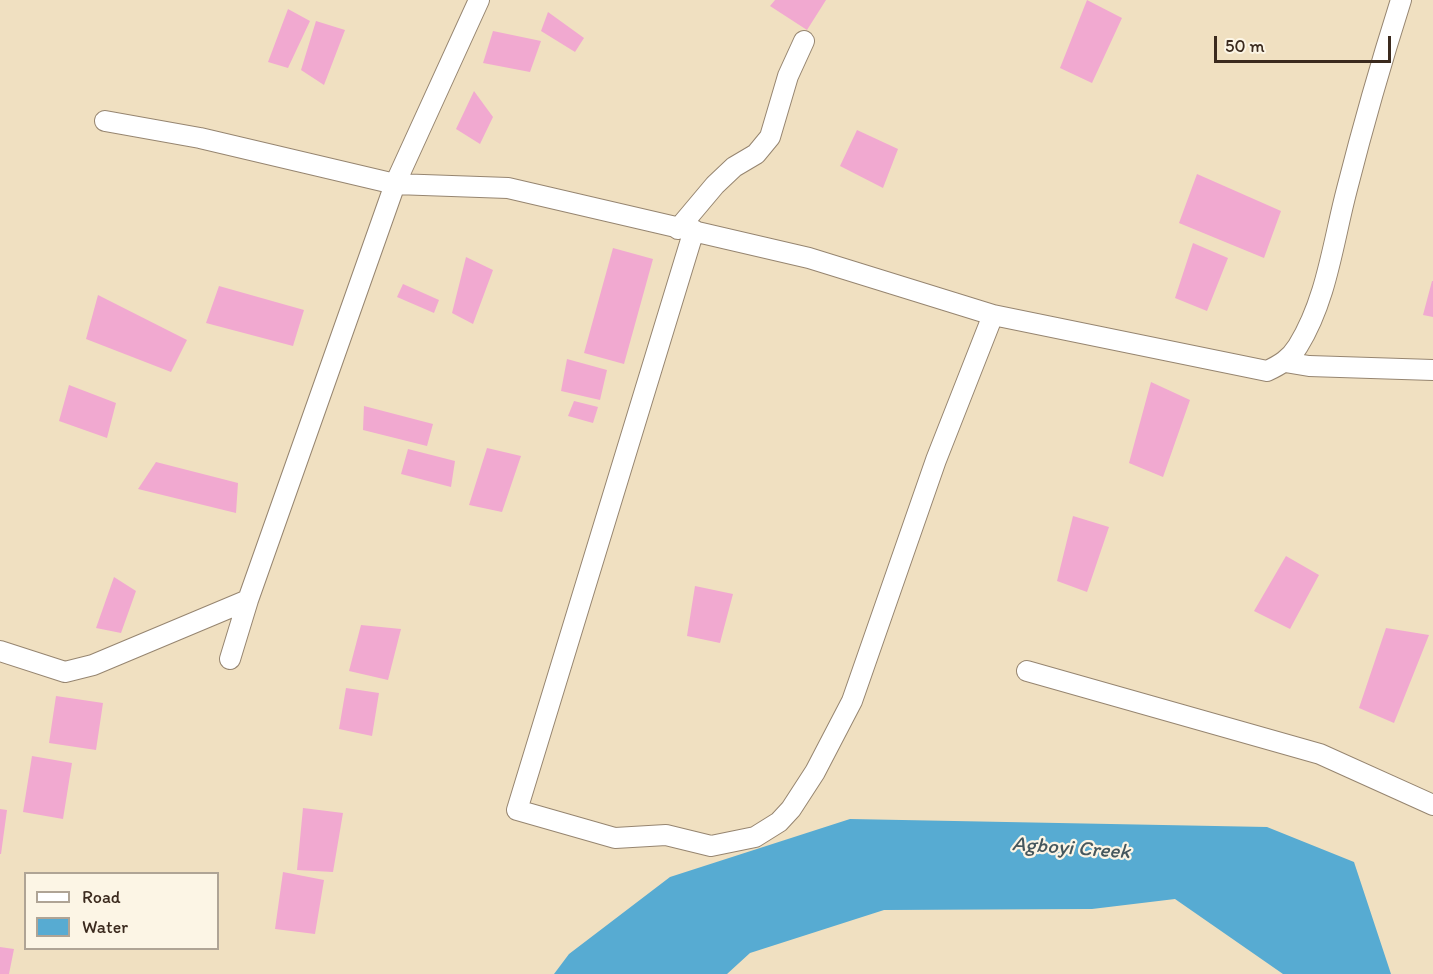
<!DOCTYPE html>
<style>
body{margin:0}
#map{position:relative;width:1433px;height:974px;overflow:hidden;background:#f0e0c1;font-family:Itim,sans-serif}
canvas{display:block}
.legend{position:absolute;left:24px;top:872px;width:195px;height:78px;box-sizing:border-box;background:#fcf5e5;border:2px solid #afa495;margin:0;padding:8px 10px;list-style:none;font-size:18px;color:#3b2a1e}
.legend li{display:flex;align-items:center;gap:12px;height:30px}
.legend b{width:30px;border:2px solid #afa495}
.scale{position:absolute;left:1214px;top:36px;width:177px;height:27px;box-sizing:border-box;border:3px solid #3b2a1e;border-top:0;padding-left:8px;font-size:18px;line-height:21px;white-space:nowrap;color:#3b2a1e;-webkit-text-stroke:4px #fcf5e5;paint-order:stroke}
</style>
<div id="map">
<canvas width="1433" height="974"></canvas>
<ul class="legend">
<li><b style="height:8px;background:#fff"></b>Road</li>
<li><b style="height:16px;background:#57abd2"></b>Water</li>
</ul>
<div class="scale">50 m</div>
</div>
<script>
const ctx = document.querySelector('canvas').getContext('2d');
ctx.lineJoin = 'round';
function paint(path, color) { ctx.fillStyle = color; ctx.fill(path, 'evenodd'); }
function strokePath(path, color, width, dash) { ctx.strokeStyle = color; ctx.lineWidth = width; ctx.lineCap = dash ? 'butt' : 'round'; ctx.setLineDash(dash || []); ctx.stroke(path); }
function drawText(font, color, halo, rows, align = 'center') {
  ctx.font = font + ' Itim,sans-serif'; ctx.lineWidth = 4.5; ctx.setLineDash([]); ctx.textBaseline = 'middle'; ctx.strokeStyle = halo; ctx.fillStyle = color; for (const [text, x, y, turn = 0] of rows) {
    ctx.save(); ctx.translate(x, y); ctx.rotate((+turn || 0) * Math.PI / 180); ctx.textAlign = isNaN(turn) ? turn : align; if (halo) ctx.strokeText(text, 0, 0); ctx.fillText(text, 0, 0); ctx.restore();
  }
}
const water = new Path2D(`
 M850,819l417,8 87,35 37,112h-108l-108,-75 -83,10 -208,1 -134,43 -23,21h-173l15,-20 101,-77z`);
const building = new Path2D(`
 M775,0h51l-19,30 -37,-24z
 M1087,0l35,18 -30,65 -32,-15z
 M288,9l22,12 -22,47 -20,-6z
 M548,12l36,26 -9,14 -34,-21z
 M316,21l29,9 -21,55 -23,-15z
 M493,31l48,10 -11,31 -47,-9z
 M474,91l19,26 -13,27 -24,-15z
 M857,130l41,19 -15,39 -43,-22z
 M1197,174l84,37 -17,47 -85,-35z
 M1193,243l35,15 -21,53 -32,-13z
 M613,248l40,11 -29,105 -40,-11z
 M466,257l27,13 -20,54 -21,-11z
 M1432,281h1v36l-10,-2z
 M403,284l36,16 -5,13 -37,-16z
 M219,286l85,24 -11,36 -87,-23z
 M98,295l89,45 -16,32 -85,-33z
 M567,359l40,11 -7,30 -39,-9z
 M1151,382l39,18 -27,77 -34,-14z
 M69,385l47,18 -9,35 -48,-17z
 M574,401l24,6 -5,16 -25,-7z
 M364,406l69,18 -6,22 -64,-16z
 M487,448l34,8 -19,56 -33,-7z
 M408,449l47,12 -4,26 -50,-13z
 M156,462l82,21 -2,30 -98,-24z
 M1073,516l36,11 -22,65 -30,-11z
 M1286,556l33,19 -29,54 -36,-18z
 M114,577l22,14 -15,42 -25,-5z
 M695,586l38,8 -13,49 -33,-7z
 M361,625l40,4 -13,51 -39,-9z
 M1386,628l43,7 -35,88 -35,-15z
 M346,688l33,5 -7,43 -33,-7z
 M56,696l47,7 -7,47 -47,-7z
 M32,756l40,7 -9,56 -40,-7z
 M303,808l40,5 -10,59 -36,-2z
 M0,809l7,1 -6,44h-1z
 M283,872l41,8 -9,54 -40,-5z
 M0,947l14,2 -5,25h-9z`);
const minor = new Path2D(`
 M105,121l95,17 195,46 113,4 301,70 184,57 274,56c13,-6 23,-12 31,-25 29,-47 35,-104 49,-157 16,-63 34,-126 54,-189
 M678,229l37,-44 19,-18 22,-13 14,-17 18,-61 16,-35
 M694,230l-177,580 98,28 51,-3 45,11 44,-9 24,-15 12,-13 24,-37 37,-71 84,-241 57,-145
 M1285,362l24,4 124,4
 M0,651l65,21 28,-7 155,-65
 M230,659l18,-59 147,-416 84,-184
 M1027,671l293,83 113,51`);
const waterNames = [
 ["Agboyi Creek",1071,849,4]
];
paint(water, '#57abd2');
paint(building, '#f1a9d0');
strokePath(minor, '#968570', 22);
strokePath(minor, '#fff', 20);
drawText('italic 21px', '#45575d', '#fcf5e5', waterNames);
</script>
